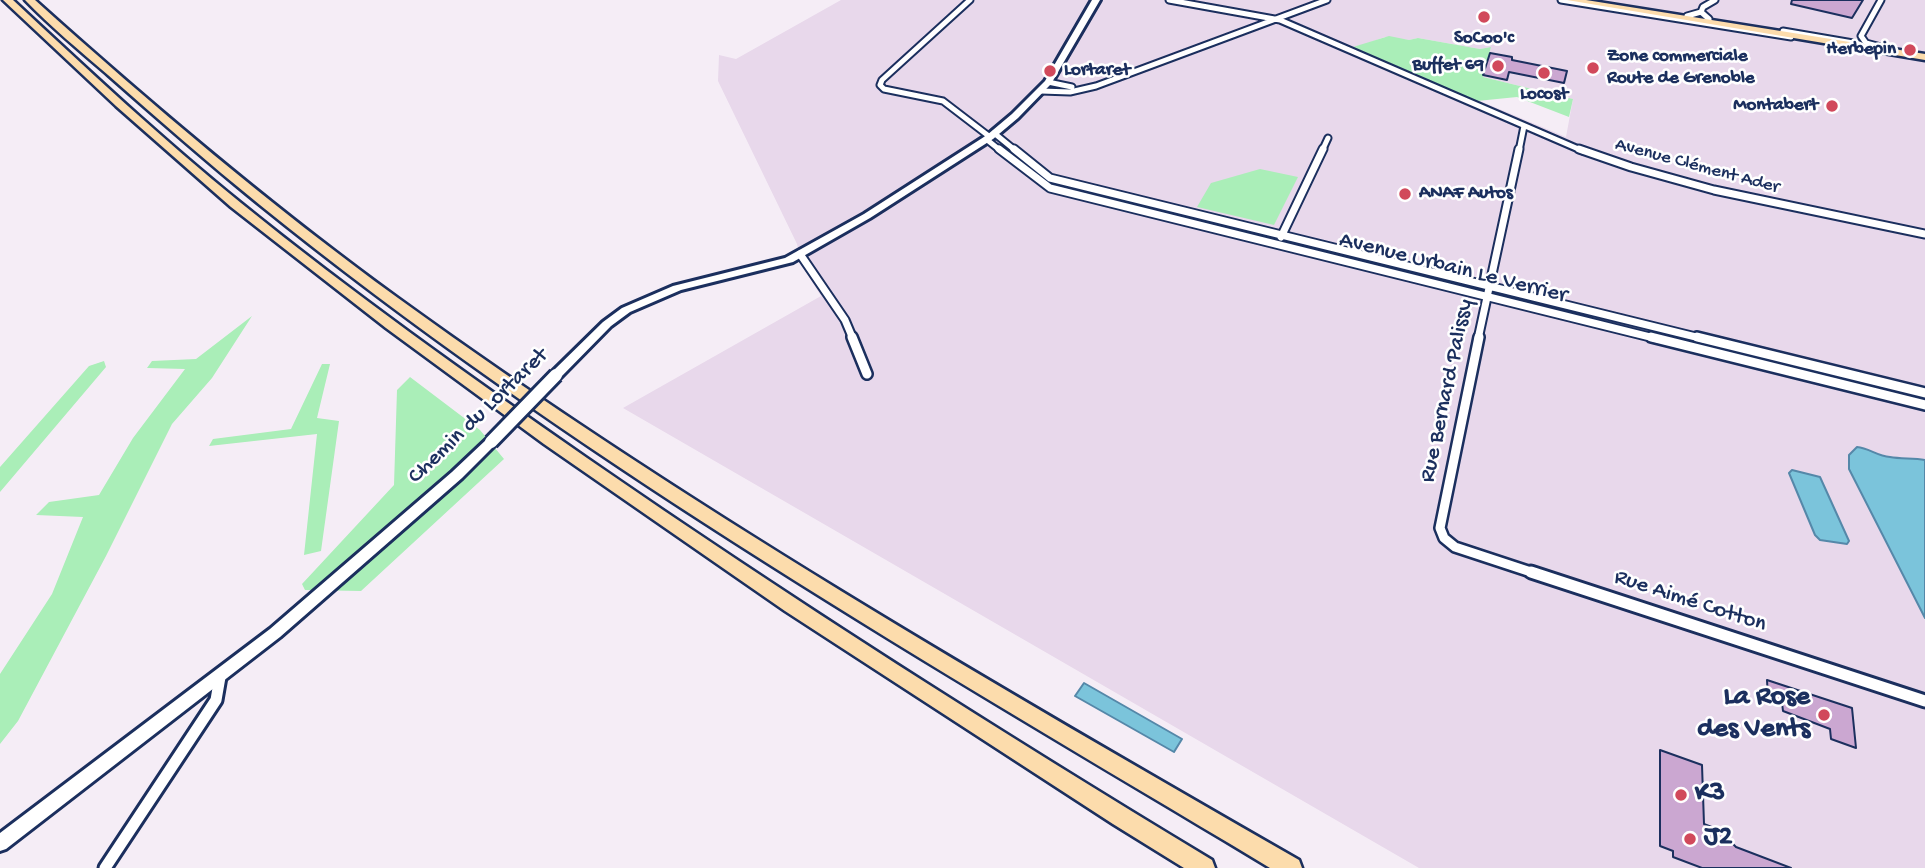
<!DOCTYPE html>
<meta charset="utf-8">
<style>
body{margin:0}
canvas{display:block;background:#f5edf6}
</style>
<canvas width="1925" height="868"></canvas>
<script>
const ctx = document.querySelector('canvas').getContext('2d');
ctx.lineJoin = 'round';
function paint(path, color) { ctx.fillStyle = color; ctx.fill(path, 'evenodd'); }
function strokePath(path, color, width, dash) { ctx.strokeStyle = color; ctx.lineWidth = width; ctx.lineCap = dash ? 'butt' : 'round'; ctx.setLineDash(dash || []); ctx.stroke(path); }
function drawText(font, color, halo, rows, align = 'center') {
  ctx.font = font + ' "Gochi Hand",sans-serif'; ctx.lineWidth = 5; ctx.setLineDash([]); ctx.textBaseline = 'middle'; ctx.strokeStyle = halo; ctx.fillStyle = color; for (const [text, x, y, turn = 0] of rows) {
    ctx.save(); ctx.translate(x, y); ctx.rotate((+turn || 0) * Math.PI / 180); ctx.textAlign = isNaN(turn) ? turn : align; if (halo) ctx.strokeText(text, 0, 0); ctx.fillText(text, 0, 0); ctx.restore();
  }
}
const built = new Path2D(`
 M841,0h1084v868h-506l-796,-460 198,-112 -19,-30 -5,-22 -79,-163 1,-26 17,4zM1385,37l24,3 9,-2 62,11 11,-2 -8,30 90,22 -7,38 -212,-89z`);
const green = new Path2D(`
 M1389,36l20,4 9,-2 62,11 11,-2 -8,30 90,22 -4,18 -52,-20 -40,4 -124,-54z
 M1260,169l38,8 -24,48 -77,-18 14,-24z
 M252,316l-40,62 -40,46 -66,132 -88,165 -18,23v-70l52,-80 31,-77 -47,-2 13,-13 50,-7 34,-57 52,-69 -38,-1 5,-7 44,-2z
 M104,361l2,6 -106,125v-25l89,-101z
 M322,364h8l-13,54 22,3 -18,130 -17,4 13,-121 -108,12 4,-7 78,-10z
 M410,377l70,53 24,29 -143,132 -56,-1 -3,-6 92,-99 3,-95z`);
const water = new Path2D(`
 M1857,447c12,1 20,9 33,10 11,2 23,1 35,3v158l-76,-149v-14z
 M1792,470l28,7 29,64 -2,3 -27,-4 -5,-5 -26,-62z
 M1084,683l98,56 -8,13 -99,-56z`);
const building = new Path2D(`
 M1792,0h71l-11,18 -61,-14z
 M1490,53l22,4v3l55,11 -3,12 -55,-11 -2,8 -24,-5z
 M1767,680l85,28 4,40 -25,-9 -1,-10 -47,-18 -1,-8 -14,-5z
 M1660,750l42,15 2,59 15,6 17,17 55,21h-89l-29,-11v-6l-13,-5z`);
const streetFar3 = new Path2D(`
 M970,0l-88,80 -2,5 4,4 59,12 47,36
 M1169,0l111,20 303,131
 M1561,0l230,37
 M1881,0l-20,36 5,7 19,5
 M1701,12l2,-5 12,-7
 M1687,16l14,-4 8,7
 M1783,31l76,13
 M1048,82l24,5
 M1041,91l29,1 26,-6 231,-86
 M994,133l22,18
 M986,139l15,12
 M1322,151l6,-13
 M1519,151l5,-25`);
const streetFar2 = new Path2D(`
 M999,149l51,39 608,151
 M1014,149l36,29 654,161
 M1579,149l52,18 83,23 211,44
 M1281,237l42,-88
 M800,254l45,66 8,19
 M1478,339l41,-190`);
const streetFar1 = new Path2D(`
 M852,337l15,37
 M1479,337l-39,191 4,10 11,9 82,27
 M1651,337l274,68
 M1697,337l228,56`);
const street = new Path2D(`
 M1531,572l394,129
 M105,868l111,-168 4,-23`);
const secondary = new Path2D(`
 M1092,0h8l-49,84 -33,34 -25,21 -123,79 -77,44 -112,28 -51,22 -19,14 -51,52h-8l-2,-3 2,-3 51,-50 19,-14 51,-22 112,-28 79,-44 123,-79 25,-21 33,-33z
 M491,438l6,4 -2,3 -33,33 -182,159 -274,212 -6,2v-18l270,-204 182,-157 35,-33z`);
const primary = new Path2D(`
 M1567,0h19l339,54v6z`);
const highway = new Path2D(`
 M3,0h10c74,69 149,139 228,203 111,90 228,173 346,255 204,141 413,274 625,402l3,8h-31l-71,-44 -328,-213 -241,-167 -158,-116 -155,-121 -115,-101z
 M25,0h10c117,105 236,206 363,298 287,208 594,386 901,562l3,8h-32l-38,-23c-333,-198 -670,-396 -972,-640 -52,-42 -102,-86 -152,-130 -28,-24 -57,-48 -83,-75z`);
const secondaryBridge = new Path2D(`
 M491,442l65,-67`);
const markers = [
 [1484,17,7,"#d1495b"],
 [1910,50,7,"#d1495b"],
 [1498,66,7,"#d1495b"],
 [1593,68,7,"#d1495b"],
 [1050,71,7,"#d1495b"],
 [1544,73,7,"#d1495b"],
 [1832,106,7,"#d1495b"],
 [1405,194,7,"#d1495b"],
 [1824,715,7,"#d1495b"],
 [1681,795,7,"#d1495b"],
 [1690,839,7,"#d1495b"]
];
const farPoinames = [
 ["SoCoo'c",1484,39,"center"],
 ["Herbepin",1896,50],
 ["Zone commerciale",1607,57,"left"],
 ["Route de Grenoble",1607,79,"left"],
 ["Buffet 69",1484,66],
 ["Lortaret",1064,71,"left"],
 ["Locost",1544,95,"center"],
 ["Montabert",1818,106],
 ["ANAF Autos",1419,194,"left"]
];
const farStreetnames = [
 ["Avenue Clément Ader",1697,167,15]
];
const streetNames = [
 ["Avenue Urbain Le Verrier",1453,269,14],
 ["Rue Bernard Palissy",1448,391,-78],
 ["Chemin du Lortaret",479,417,-44],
 ["Rue Aimé Cotton",1690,602,18]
];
const nearPoinames = [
 ["La Rose",1810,699,"right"],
 ["des Vents",1810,731,"right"],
 ["K3",1695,795],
 ["J2",1704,839]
];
paint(built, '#e8d8eb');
paint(green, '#aaeeb8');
paint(water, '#7bc4db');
strokePath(water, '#5588a9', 2);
paint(building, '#cba7d1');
strokePath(building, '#1b2f5e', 2);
strokePath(streetFar3, '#1b2f5e', 9);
strokePath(streetFar2, '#1b2f5e', 11);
strokePath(streetFar1, '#1b2f5e', 14);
strokePath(street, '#1b2f5e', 17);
strokePath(secondary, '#1b2f5e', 6);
strokePath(primary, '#1b2f5e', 5);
strokePath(highway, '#1b2f5e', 5);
strokePath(streetFar3, '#fff', 5);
strokePath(streetFar2, '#fff', 7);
strokePath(streetFar1, '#fff', 9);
strokePath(street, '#fff', 11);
paint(secondary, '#fff');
paint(primary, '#fcdcac');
paint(highway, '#fcdcac');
strokePath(secondaryBridge, '#1b2f5e', 18, []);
strokePath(secondaryBridge, '#fff', 12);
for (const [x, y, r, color] of markers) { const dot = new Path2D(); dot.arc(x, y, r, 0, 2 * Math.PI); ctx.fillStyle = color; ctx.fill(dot); strokePath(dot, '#fff', 2.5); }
drawText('bold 19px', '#1b2f5e', '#fff', farPoinames, 'right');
drawText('19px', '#1b2f5e', '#fff', farStreetnames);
drawText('23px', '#1b2f5e', '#fff', streetNames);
drawText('bold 28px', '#1b2f5e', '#fff', nearPoinames, 'left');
</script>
